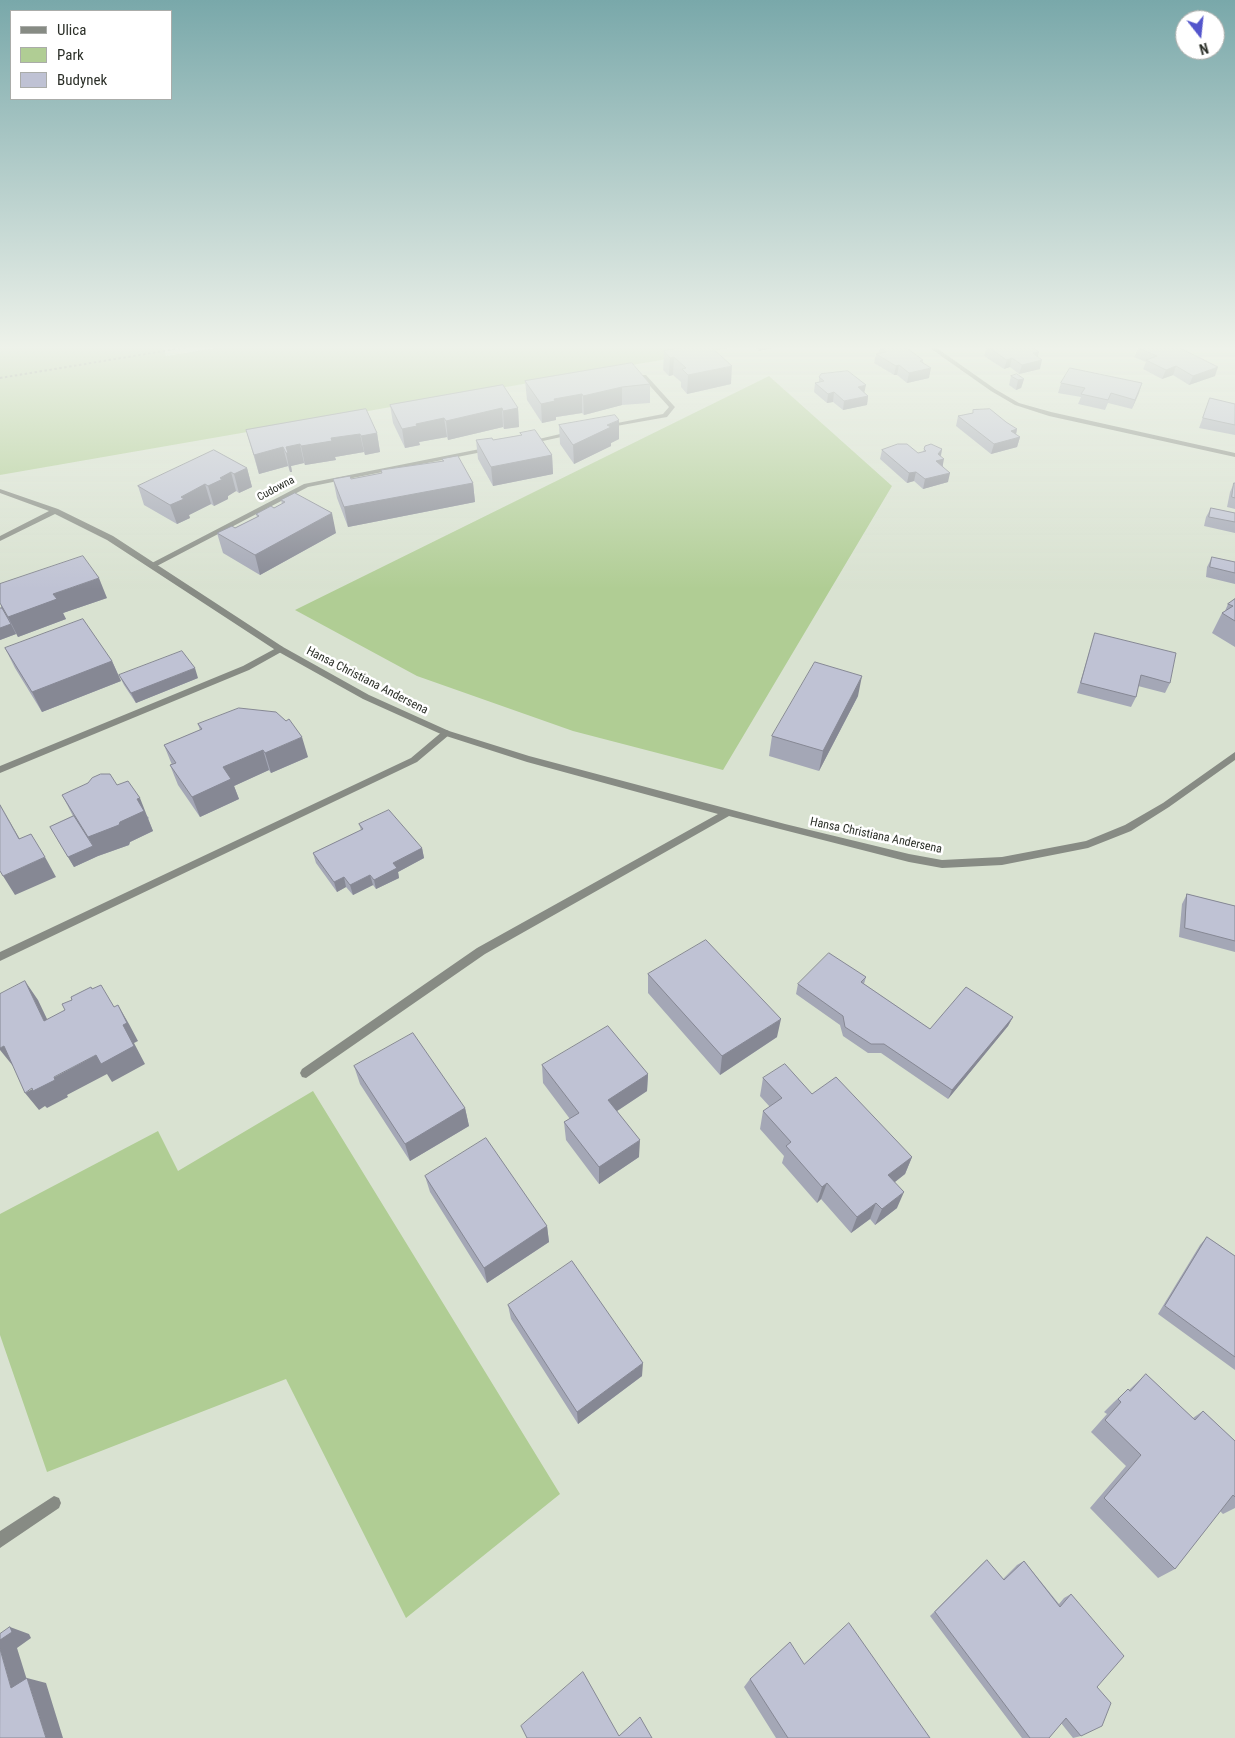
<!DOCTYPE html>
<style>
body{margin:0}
#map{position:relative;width:1235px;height:1738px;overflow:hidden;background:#d9e2d1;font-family:"Roboto Condensed",sans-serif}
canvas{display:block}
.legend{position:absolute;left:10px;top:10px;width:162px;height:90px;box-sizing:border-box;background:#fff;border:1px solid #aaaca9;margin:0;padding:6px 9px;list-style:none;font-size:15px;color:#2b2f28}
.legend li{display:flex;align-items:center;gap:10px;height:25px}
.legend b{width:25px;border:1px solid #aaaca9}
.north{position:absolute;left:1175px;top:10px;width:50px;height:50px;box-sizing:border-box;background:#fff;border:1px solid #aaaca9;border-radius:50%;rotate:164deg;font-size:14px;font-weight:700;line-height:20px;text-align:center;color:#2b2f28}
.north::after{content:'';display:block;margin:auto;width:18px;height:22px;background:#5355cc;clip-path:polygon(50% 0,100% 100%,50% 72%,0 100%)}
</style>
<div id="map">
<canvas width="1235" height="1738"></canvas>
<ul class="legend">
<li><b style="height:6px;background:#878b84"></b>Ulica</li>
<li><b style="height:14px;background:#b0cd94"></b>Park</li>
<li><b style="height:14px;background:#bfc2d4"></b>Budynek</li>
</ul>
<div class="north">N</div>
</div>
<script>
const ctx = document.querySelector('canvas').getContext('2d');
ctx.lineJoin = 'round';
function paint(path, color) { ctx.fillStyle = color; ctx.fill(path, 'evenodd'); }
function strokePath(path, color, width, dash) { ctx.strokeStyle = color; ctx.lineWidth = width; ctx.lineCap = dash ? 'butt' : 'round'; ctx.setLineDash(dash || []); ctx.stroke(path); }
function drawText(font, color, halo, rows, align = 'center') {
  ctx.font = font + ' "Roboto Condensed",sans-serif'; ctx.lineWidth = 5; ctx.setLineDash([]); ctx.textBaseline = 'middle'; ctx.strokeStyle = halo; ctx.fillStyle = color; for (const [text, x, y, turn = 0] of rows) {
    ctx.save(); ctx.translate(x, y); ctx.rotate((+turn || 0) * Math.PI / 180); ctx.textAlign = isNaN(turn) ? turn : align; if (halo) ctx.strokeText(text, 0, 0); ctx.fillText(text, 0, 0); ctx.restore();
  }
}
const green = new Path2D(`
 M0,346h164l2,10 62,-10 508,1 -736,128z
 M769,376l123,110 -169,284 -150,-39 -156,-55 -122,-66z
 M313,1091l247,403 -154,124 -120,-239 -239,93 -47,-137v-121l158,-83 20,40z`);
const path = new Path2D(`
 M0,378l194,-32`);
const service = new Path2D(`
 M642,375h4l28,31 1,1 -8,10 -62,11 -1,-1 3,-2 56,-11 6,-7 -27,-30z
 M573,431l3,2 -1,1 -46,10 -3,-2z
 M490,447l2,1v2l-184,37 -153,80h-3l-4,-2 156,-81z
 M280,646l3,1v4l-34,19 -249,103v-7l243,-100z
 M446,730l3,1 1,2 -1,2 -32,27 -417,199v-9l411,-194 32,-27z
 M54,1496l5,2 2,5 -2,5 -59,40v-17z`);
const minor = new Path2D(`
 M927,346h7l61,43 24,14 32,9 184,41v4l-186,-41 -34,-11 -24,-14z
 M0,489l58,20 55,27 170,111 86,48 80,36 80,25 256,68 124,30 33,6 60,-3 84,-16 39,-16 38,-22 72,-51v8l-66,47 -38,24 -43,17 -86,17 -60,3 -33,-6 -180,-46 -244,138 -179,124 -4,-1 -2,-4 2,-4 175,-121 241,-134 -191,-52 -84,-27 -80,-36 -86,-48 -170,-111 -52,-26 -55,27v-5l49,-25 -49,-18z`);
const wall = new Path2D(`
 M753,346h31l-25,5z
 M987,346l51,11 2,12 -21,5 -9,-7 -6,2 -20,-13z
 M880,347l43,13v2l6,16 -22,5 -10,-8h-3l-20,-12 2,-9h2z
 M1138,348l77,28 -26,9 -16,-10 -11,4 -19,-10 3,-7 -12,-5z
 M664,351l67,33 -44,10 -6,-7v-5l-8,-7 -4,1 -6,-6z
 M1011,376l13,3 -3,9 -5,2 -7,-5z
 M819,377l46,16 3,3 -1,9 -24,5 -10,-8 -6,1 -13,-11 1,-9 4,-1z
 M525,381l125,3v19l-28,2 -38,10 -2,-2 -26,4v3l-14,3 -15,-23z
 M1061,383h81l-10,26 -24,-6 -3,7 -27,-6 3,-7 -23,-4z
 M1210,398l25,6v31l-36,-7z
 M390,405l128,3 1,19 -15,2 -1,-2 -55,13 -1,-3 -28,5 1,3 -15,3 -12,-25z
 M973,413l33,9 11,7 -1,5 4,3 -3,10 -26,7 -35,-28 2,-10z
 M559,425l60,14 -8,4v3l-37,18 -14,-20z
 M246,430l131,3 3,19 -15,3 -1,-3 -29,5 1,3 -31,5 -1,-2 -13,3 1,6h-2l-2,-6 -29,8z
 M520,433l32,22 1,19 -60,12 -15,-27 -2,-19h17l28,-5z
 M925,446l17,3 -1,7 2,10 5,16 -25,7 -9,-8 -7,2 -27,-24 2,-9 36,3 5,-1z
 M442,459l31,24 2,19 -127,25 -11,-29 -4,-19h18l30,-6v-3l61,-9z
 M247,468l5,19 -13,6 -3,-2 -8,5v3l-14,7 -3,-2 -22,11 1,3 -13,6 -33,-19 -6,-19z
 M1234,483h1v26l-8,-2 3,-15z
 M281,500l55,33 -76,42 -37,-22 -6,-20 18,-5 22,-11 -1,-3 18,-6 8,-4z
 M1211,508l24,5v20l-31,-7 2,-9z
 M1212,557l23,5v22l-29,-7 1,-10z
 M0,584l107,14 -44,15 3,6 -48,18 -2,-4v1l-16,6v-32h1z
 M1235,599v48l-23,-14 10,-20 3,-2 3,-7z
 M1095,633l75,50 -5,10 -27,-7 -2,11 -5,10 -54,-14z
 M5,648l107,13 9,20 -79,31 -27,-44z
 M119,675l79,3 -62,25 -12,-18z
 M858,696l-39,75 -50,-15 3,-20z
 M198,724l110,33 -37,16 -2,-3 -35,16 5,13 -39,18 -22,-32 -8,-20h2l-8,-20 36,-15z
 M117,785l32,33 -1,1 5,12 -23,11 -1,3 -31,11 -24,11 -24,-40 23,-11 -11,-21z
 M359,824l63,24 2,10 -26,14 1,6 -23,11 -3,-4 -20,10 -7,-8 -9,5 -21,-29 -3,-10 48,-23z
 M1187,894l48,12v46l-56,-15 3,-33z
 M648,974l129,63 -57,38 -72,-82z
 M866,977l-2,7 66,45 83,-12 -5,9 -60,73 -67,-46h-13l-25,-17 -3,-11 -44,-31 2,-10z
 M542,1065l106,9 -1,17 -30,20 22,46 -40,27 -33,-44 -2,-18 6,-3 -27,-36z
 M354,1066l111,42 4,18 -59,35 -50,-77z
 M763,1078l49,16 100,63 -7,17 -10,8 2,26 -22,17 -5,-6 -19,14 -30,-34 -4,4 -35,-40 2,-7 -24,-27 3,-18 7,-4 -10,-11z
 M425,1176l122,50 2,16 -62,41 -57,-91z
 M1207,1237l28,19v114l-77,-56 42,-69z
 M508,1305l134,71 -64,48 -67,-105z
 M1146,1374l47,44 10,-7 32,30v67l-12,6 -3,-3 -45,58 -17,9 -68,-70 36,-42 -35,-34 16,-18 -3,-2 10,-10 14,-13 1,1z
 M987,1560l16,19 14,-14 7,-4 35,43 5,-6 7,-4 26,93 -16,49 -8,2 -12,-15 -12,15h-27l-92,-122 51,-51z
 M804,1664l126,74h-154l-32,-51 6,-8z`);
const shadedWall = new Path2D(`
 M760,346h24l-25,5z
 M1039,352l-2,9 5,-1 -2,9 -21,5 3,-9 11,-12z
 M674,357l-1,18 -4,1 1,-18z
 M1012,358l-2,9 -6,2 3,-9z
 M899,365l-2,10h-3l2,-9z
 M732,366l-1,18 -44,10 1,-19z
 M1176,366l-3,9 -11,4 4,-9z
 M1218,367l-3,9 -26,9 4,-9z
 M931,368l-2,10 -22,5 2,-10z
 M1024,379l-3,9 -5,2 2,-10z
 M1142,383l-3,10 -7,16 3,-9z
 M866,385l-2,9 -6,-7z
 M622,387v18l-38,10 -1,-19z
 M834,392l-1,10 -6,1 1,-9z
 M582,394v19l-26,4v3l-14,3 -1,-19 13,-5z
 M868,396l-1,9 -24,5 1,-9z
 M502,408l1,19 -55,13 -2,-19z
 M518,408l1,19 -15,2 -1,-18z
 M444,418l3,19 -28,5 1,3 -15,3 -3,-19 14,-5z
 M619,420v19l-8,4v3l-37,18 -1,-19 34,-20z
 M1017,429l-2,10 -4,-8z
 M377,433l3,19 -15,3 -4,-19z
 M360,434l4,18 -29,5 1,3 -31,5 -4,-19 30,-8z
 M1020,437l-3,10 -26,7 3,-10z
 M300,444l4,19 -13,3 1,6h-2l-4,-19v-6z
 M283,447l5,19 -29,8 -5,-19z
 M942,449l-2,10h4l-2,10 -8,1 4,-16z
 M552,455l1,19 -60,12 -2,-19z
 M247,468l5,19 -13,6 -5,-19z
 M231,472l5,19 -8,5v3l-14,7 -6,-20 12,-8z
 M916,472l-2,9 -7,2 2,-10z
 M950,473l-2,9 -25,7 2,-10z
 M473,483l2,19 -127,25 -4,-20z
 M205,484l6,20 -22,11 1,3 -13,6 -7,-19 11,-8z
 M332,513l4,20 -76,42 -5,-20z
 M99,578l8,20 -44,15 3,6 -48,18 -10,-20 45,-23z
 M11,624l5,10 -16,6v-12z
 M112,661l9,20 -79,31 -10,-20z
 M195,668l3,10 -62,25 -5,-10z
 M862,676l-4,20 -39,75 4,-20z
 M302,737l6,20 -37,16 -6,-20z
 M263,750l6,20 -35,16 5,13 -39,18 -8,-20 31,-30z
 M140,798l13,33 -23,11 -1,3 -31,11 -24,11 -6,-10 25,-11 -5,-9 32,-15 17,-23z
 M0,804l31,55 -12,-20z
 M422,848l2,10 -26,14 1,6 -23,11 -2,-9 19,-17z
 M45,857l11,20 -41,18 -12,-19z
 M370,875l3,10 -20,10 -3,-10z
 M344,877l2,10 -9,5 -3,-10z
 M25,981l13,19 19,40 -13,-19z
 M101,985l23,39 -6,-19 11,19 9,17 -4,2 11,21 -33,18 -5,-8 -40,21 1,2 -21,11 -2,-2 -6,4 -14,-17 71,-38 18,-48z
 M1013,1017l-5,9 -60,73 4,-9z
 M781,1019l-4,18 -57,38 2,-19z
 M4,1046l14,18 -5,2 -13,-16v-2z
 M648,1074l-1,17 -39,26v-17z
 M465,1108l4,18 -59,35 -5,-17z
 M640,1140l-1,17 -40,27v-17z
 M912,1157l-7,17 -23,18 6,-17z
 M827,1183l-6,16 -4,4 5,-16z
 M904,1192l-7,16 -22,17 7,-16z
 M876,1203l-6,16 -19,14 6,-16z
 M547,1226l2,16 -62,41 -3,-15z
 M643,1363l-1,13 -64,48 -1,-12z
 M10,1627l19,7 2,4 -14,10 14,45 -20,-5 -11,-39v-9z
 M27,1678l19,5 17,55h-17z`);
const building = new Path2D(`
 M691,346h19l22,20 -44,9 -6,-6 4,-1 -12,-11 -4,1 -6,-7z
 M887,346h17l19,14 -3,1 11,7 -22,5 -10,-8 -3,1 -20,-12 10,-2 -6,-5z
 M987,346h43l9,6 -6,1 9,7 -20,5 -10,-7 -5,2z
 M1144,346h32l42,21 -25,9 -17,-10 -10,4 -20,-10 11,-4 -19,-8z
 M632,363l18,21 -28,3 -39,9 -1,-2 -28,5 1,2 -14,3 -16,-23z
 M1070,368l72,15 -7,17 -24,-7 -3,7 -27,-6 4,-6 -24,-5z
 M848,371l18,14 -8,2 10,9 -24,5 -10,-9 -6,2 -13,-11 9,-2 -5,-4 2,-3z
 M1017,374l7,5 -6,1 -7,-4z
 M503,385l15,23 -15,3 -1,-3 -56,13 -2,-3 -28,6 1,2 -15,3 -12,-24z
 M1210,398l25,6v21l-32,-7z
 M366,409l11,24 -16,3 -1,-2 -29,4 1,3 -31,5 -1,-2 -14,3 2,6h-2l-3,-6 -29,8 -8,-25z
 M990,409l16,13 11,7 -6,2 9,6 -26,7 -36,-28 15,-3v-3z
 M615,415l4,5 -12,5 4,2 -38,18 -14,-20z
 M535,430l17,25 -61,12 -15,-27 16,-2 1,2 29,-5 -2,-2z
 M898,444h9l11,9 8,-2 -2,-2 1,-3 6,-2 11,5 -4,5 6,5 -8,2 14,12 -25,6 -9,-7 -7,1 -27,-23z
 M214,450l33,18 -13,6 -3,-2 -11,6 3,1 -15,7 -3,-2 -24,13 3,2 -14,6 -32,-19z
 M458,456l15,27 -129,24 -11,-28 17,-3 1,3 31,-6 -1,-3 63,-9 -2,-2z
 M1234,483h1v15l-3,-1z
 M295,493l37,20 -77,42 -38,-22 15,-7 3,2 24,-12 -3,-2 15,-8 3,2 11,-6 -4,-2z
 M1211,508l24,5v9l-26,-5z
 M83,556l16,22 -46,16 4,5 -49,18 -8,-14v-19z
 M1212,557l23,5v11l-25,-6z
 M1235,599v22l-13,-8 11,-7 -5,-2z
 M0,608h2l9,16 -11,4z
 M83,619l29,42 -80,31 -27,-44z
 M1095,633l81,20 -6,30 -29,-8 -5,22 -55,-14z
 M182,651l13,17 -64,25 -12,-18z
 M815,662l47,14 -39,75 -51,-15z
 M239,708l37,4 10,9 3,-2 13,18 -37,16 -2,-3 -40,17 8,12 -39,18 -22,-32 6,-2 -12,-18 38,-16 -4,-5z
 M101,774h9l7,11 11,-4 12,17 -3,1 7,12 -24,11 -1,3 -31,12 -26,-42 26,-12 4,-5z
 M0,805l19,34 12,-5 14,23 -42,19 -3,-5z
 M389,810l33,38 -29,15 4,5 -23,12 -4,-5 -20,10 -6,-8 -10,5 -21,-29 50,-24 -4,-5z
 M74,816l19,30 -25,11 -18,-30z
 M1187,894l48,12v35l-50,-13z
 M706,940l75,79 -59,37 -74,-82z
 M829,953l37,24 -5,5 69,47 36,-42 47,30 -61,73 -68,-46h-13l-26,-17 -2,-11 -45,-32z
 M25,981l19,40 21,-11 -3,-6 10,-4 -1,-3 20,-10 1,2 9,-4 13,22 4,-2 9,18 -4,2 11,21 -33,18 -5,-9 -42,22 1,3 -22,11 -1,-3 -7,5 -21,-47 -4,2v-54z
 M608,1026l40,48 -40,26 32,40 -41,27 -35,-45 15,-9 -37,-48z
 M413,1033l52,75 -60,36 -51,-78z
 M785,1064l27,30 24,-17 76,80 -24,18 16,17 -22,17 -6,-6 -19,14 -30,-34 -5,4 -36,-41 5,-4 -28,-31 19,-13 -19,-20z
 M486,1138l61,88 -63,42 -59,-92z
 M1207,1237l28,19v101l-70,-51z
 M572,1261l71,102 -66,49 -69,-107z
 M1146,1374l49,46 8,-9 32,30v56l-2,-2 -58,74 -71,-71 37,-43 -36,-35 16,-18 -3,-3 10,-10 2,2z
 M987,1560l17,20 20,-19 36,46 11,-13 53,62 -27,31 14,16 -9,23 -21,10 -15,-18 -17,20h-19l-95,-126z
 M849,1623l81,115h-142l-38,-59 40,-37 14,22z
 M10,1627l2,5 -12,8v-6z
 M0,1649l11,39 16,-10 19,60h-46z
 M583,1672l36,64 21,-19 12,21h-125l-6,-12z`);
const farStreetnames = [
 ["Cudowna",276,489,-28]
];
const streetNames = [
 ["Hansa Christiana Andersena",367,681,27],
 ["Hansa Christiana Andersena",876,836,12]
];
paint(green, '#b0cd94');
strokePath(path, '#7d8378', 2, [2.5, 2.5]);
paint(service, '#878b84');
paint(minor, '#878b84');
paint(wall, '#a4a7b6');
paint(shadedWall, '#868894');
paint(building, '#bfc2d4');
strokePath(building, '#868894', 1);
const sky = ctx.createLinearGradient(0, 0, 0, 589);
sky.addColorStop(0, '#79a8aa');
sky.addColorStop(0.59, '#eef2ea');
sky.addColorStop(1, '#eef2ea00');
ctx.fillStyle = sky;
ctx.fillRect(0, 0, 1235, 589);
drawText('11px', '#2b2f28', '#fff', farStreetnames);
drawText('12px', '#2b2f28', '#fff', streetNames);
</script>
